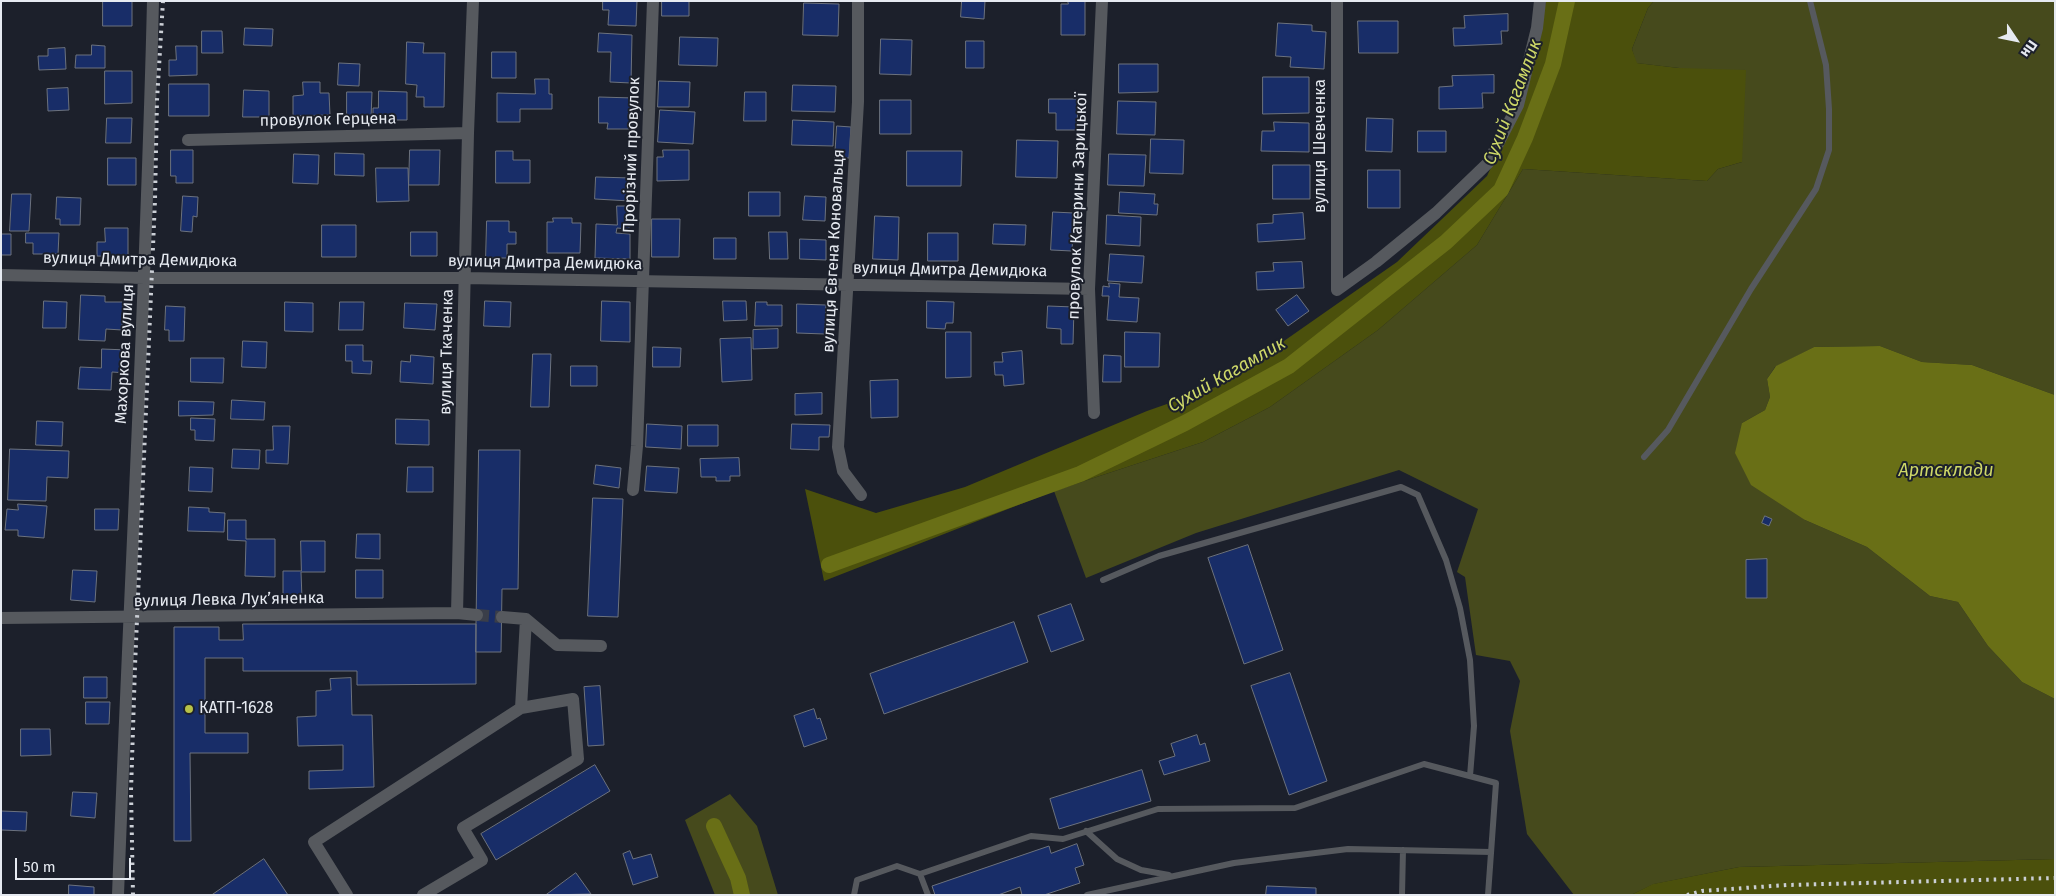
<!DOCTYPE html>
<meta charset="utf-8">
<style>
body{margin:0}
#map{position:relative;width:2056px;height:896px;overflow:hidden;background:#1c202b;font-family:"Fira Sans",sans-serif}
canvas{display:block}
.frame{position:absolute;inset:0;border:2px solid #e6eaf1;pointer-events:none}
.north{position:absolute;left:1991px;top:15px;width:50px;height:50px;-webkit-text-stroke:4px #1c202b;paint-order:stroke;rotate:124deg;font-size:14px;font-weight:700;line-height:20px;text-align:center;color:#e6eaf1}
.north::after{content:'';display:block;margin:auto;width:18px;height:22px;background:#e6eaf1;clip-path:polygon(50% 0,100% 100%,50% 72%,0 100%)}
.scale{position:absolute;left:15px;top:858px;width:116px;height:22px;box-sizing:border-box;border:2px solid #e6eaf1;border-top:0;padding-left:6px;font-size:15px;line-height:18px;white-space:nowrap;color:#e6eaf1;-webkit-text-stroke:4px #1c202b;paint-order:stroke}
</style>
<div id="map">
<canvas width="2056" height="896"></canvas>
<div class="frame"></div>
<div class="north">Пн</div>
<div class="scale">50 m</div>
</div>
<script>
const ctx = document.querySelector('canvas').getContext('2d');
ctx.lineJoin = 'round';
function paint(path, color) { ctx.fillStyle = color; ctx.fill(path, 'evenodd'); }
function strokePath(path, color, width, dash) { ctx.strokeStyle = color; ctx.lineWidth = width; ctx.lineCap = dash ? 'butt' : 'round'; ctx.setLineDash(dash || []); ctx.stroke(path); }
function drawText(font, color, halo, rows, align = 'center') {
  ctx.font = font + ' "Fira Sans",sans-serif'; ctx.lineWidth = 4; ctx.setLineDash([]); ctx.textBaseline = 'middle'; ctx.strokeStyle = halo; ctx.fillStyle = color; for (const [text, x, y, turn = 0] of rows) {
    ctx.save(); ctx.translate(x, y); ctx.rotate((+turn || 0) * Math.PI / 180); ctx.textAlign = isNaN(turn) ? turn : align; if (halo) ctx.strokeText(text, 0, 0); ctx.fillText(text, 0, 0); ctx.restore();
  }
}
const green = new Path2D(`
 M1654,1h401v394l-83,-30 -50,-3 -42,-16 -66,1 -39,20 -8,12 3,18 -5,13 -23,13 63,97 62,27 63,49 28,6 30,44 34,36 33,17v160l-316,8 -85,17 -23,11h-57l-47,-61 -17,-103 10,-50 -10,-20 -34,-6 -11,-78 -8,-5 21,-63 -79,-39 -203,63 -110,45 -32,-87 149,-49 67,-35 108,-77 99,-85 46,-76 184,12 11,-12 24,-7 -63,-94 -43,-5 -4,-14 16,-41z
 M730,794l27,32 21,69h-63l-30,-75z`);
const forest = new Path2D(`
 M1546,1h108l-6,7 -16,41 5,14 42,5 67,2 -4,92 -24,7 -11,12 -184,-12 -46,76 -99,85 -108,77 -67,35 -149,49 -230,90 -19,-92 71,24 89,-26 182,-76 74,-26 176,-123 90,-86 38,-80z
 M2055,859v36h-424l22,-11 86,-17z`);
const water = new Path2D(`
 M1880,346l42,16 50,3 83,30v304l-33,-17 -34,-36 -30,-44 -28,-6 -63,-49 -62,-27 -54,-35 -16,-32 7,-30 23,-13 5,-13 -3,-18 9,-13 38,-19z`);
const canal = new Path2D(`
 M829,565l251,-91 105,-51 104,-57 157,-124 55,-52 24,-52 28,-74 14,-63
 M714,826l24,52 4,17`);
const building = new Path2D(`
 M103,1h29v25h-29z
 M603,1h34l-1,25 -28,-1 1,-15h-6z
 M662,1h27v15h-27z
 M962,1h23l-1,18 -23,-2z
 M1068,1h17v34h-24v-31h7z
 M804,3l35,1 -1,32 -35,-1z
 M1508,14v17h-7l1,13 -48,2 -1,-18h12l-1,-12z
 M1358,21h40v32h-39z
 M1278,23l34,2v6l14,1 -2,37 -34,-2 1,-10 -15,-1z
 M245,28l28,1 -1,17 -28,-1z
 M202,31h20l1,22h-21z
 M599,33l33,2 -1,48 -21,-1 1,-30h-13z
 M680,37l38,1 -1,28 -38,-1z
 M881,39l31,1 -1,35 -31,-1z
 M966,41h18v27h-18z
 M407,42l17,1 -1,10h22l-1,54h-20v-10h-8l1,-12 -11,-1z
 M92,45l13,1v22h-30l1,-13h15z
 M176,46h21v29l-28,1v-16h7z
 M65,48l1,21 -27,1 -1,-14h10v-7z
 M492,52h24v26h-24z
 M339,63l21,1 -1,22 -21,-1z
 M1119,64h39v28l-39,1z
 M105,71h27v32l-27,1z
 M1494,75v18h-12l1,15 -44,1v-22l14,-1 -1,-10z
 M1263,77h46v36l-46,1z
 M535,79h14v15h3v15h-32v13h-23v-29l38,1z
 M659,81l31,1 -1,25h-31z
 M303,82h17v11h9l1,22 -37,1v-20l10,-1z
 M169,84h40v32h-40z
 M793,85l43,1 -1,26 -43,-1z
 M68,88l1,22 -21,1 -1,-22z
 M244,90l25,1v26h-26z
 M379,91l28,1v28h-34v-12h5z
 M347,92h25l-1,26h-24z
 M745,92h21v29h-22z
 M599,97l35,1 -1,31h-26l1,-6h-9z
 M1049,99h29l-1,31h-21v-17h-7z
 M880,100h31v34h-31z
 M1118,101l38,1 -1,33 -38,-1z
 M660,110l35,2 -2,32 -35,-2z
 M107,118h25l-1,25h-25z
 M1367,118l26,1 -1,33 -26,-1z
 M793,120l41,2 -1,24 -41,-1z
 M1274,122l35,1v29l-48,-1 1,-20h12z
 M837,126l14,1 -2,31h-14z
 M1418,131h28v21h-28z
 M1151,139l33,1 -1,34 -33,-1z
 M1017,140l41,1 -1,37 -41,-1z
 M171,150h22v33h-17v-7h-5z
 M410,150h30l-1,35h-30z
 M663,150h26v30l-32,1v-24h6z
 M496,151h17v9h17v23h-34z
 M907,151h55l-1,35h-54z
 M335,153l29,1v22l-29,-1z
 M294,154l25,1 -1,29 -25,-1z
 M1109,154l37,1 -2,31 -36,-1z
 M108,158h28v27h-28z
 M1273,165h37v34h-37z
 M376,168h32l1,33 -32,1z
 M1368,170h32v38h-32z
 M596,177l35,1 -1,23 -35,-2z
 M749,192h31v24h-31z
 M1120,192l35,2 -1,10h4l-1,11 -38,-2z
 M12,194h19l-2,37h-19z
 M183,196l15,1 -1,20 -4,-1 -1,16 -11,-1z
 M805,196l21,1 -1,24 -22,-1z
 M57,197l24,1 -1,27h-20v-6h-4z
 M617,206h13l-1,23 -12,-1 -1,5 14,1v25l-35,-1 1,-34 21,1z
 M1053,212l21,1 -2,38 -21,-1z
 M1303,213l2,26 -47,3 -1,-18 16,-1v-8z
 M1107,215l34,2 -1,29 -34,-2z
 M875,216l24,1 -1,43 -25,-1z
 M553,218h19v5h9l-1,30h-33v-31h6z
 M652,219h28l-1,38h-27z
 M487,221h22v11h7v12h-9v14h-21z
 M994,224l32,1 -1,20 -32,-1z
 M322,225h34v32h-34z
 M105,228h23v29l-31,-1v-14h8z
 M411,232h26v24h-26z
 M769,232h18l1,27h-18z
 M26,233h33l-1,21h-25v-11h-7z
 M928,233h30v28h-30z
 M1,234h10v21h-10z
 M714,238h22v21h-22z
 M800,239l26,1v20l-26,-1z
 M1110,254l34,2 -2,27 -34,-2z
 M1302,262l2,26 -47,2 -1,-18 18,-1 -1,-8z
 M1109,283l11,1 -1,13 20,1 -2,24 -30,-2 2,-24h-7l1,-10 6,1z
 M81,295l24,1v6h18l-1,28 -16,-1 -1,12 -26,-1z
 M1297,295l12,16 -21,15 -12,-16z
 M44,301l23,1 -1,26h-23z
 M485,301l26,1 -1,25 -26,-1z
 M602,301l28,1v40l-29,-1z
 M723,301h23l1,19 -23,1z
 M927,301l27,1 -1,21h-7l-1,6 -18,-1z
 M285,302l28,1v29l-28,-1z
 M340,302h24l-1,28h-24z
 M756,302h11v3h15v21h-27z
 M405,303l32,1 -2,26 -31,-2z
 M797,304l29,1 -1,29 -28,-1z
 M166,306l19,1 -1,34h-15v-11h-4z
 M1048,306l26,1 -1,37h-12v-15l-14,-1z
 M778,329v19l-25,1v-19z
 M946,332h25v45l-25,1z
 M1125,332l35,1 -1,34h-34z
 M751,338l1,42 -30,2 -2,-43z
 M243,341l24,1 -1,26 -24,-1z
 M346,345h17v16h9l-1,13 -19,-1v-12h-6z
 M653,347l28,1 -1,19h-27z
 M102,349l26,1 -1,23 -15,-1 -1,18 -33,-1 2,-22 21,1z
 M1022,351l2,33 -20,2 -1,-11h-8l-1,-13h9l-1,-9z
 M533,354h18l-2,53h-18z
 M411,355l23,2 -1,27 -33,-2 1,-21 9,1z
 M1104,355l17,1v26h-18z
 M191,358h33l-1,25 -32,-1z
 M571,366h26v20h-26z
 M898,380v37l-27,1 -1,-37z
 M822,393v21l-27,1v-21z
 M232,400l33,2 -1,18 -33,-1z
 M179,401l35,1 -1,13 -34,1z
 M191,418l24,1 -1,22 -19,-1v-10h-4z
 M396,419l33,1v25l-33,-1z
 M37,421l26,1 -1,24 -26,-1z
 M647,424l35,2 -1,23 -35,-2z
 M792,424l38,1 -1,12h-10v13l-28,-1z
 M688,425h30v21h-30z
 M273,426h17l-2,38 -22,-1v-13h7z
 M10,449l59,2 -1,27 -21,-1 -1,24 -38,-1z
 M233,449l27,1 -1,19 -27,-1z
 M479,450h41l-2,139h-16l-1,63h-25z
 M739,458l1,18h-10v5h-14v-4h-15l-1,-18z
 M596,465l25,3 -2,20 -25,-4z
 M647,466l32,2 -2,25 -32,-2z
 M190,467l23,1 -1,24 -23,-1z
 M408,467h25v25h-26z
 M593,498l30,1 -5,118 -30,-1z
 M18,504l29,2 -3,32 -26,-2v-6h-13l2,-21 11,1z
 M189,507l20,1v4l16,1 -1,19 -36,-1z
 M95,509h24l-1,21h-23z
 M1765,516l7,3 -3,7 -7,-3z
 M228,520h18v19h29v38l-30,-1 1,-35 -18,-1z
 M357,534h23v25l-24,-1z
 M301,541h24v31h-24l1,27h-19v-28h18z
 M1248,545l35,105 -39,14 -36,-106z
 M1767,559v39h-21v-38z
 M73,570l24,1 -2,31 -24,-2z
 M356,570h27v28h-27z
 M1071,604l13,36 -33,12 -13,-36z
 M1014,622l14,40 -144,52 -14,-40z
 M243,624h233v60l-119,1v-14h-114v-13h-38v75h43v20h-58l1,88h-17v-214h45v13h24z
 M1290,673l37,108 -38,14 -38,-109z
 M84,677h23v21h-23z
 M351,678l1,37h20l2,72 -65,2v-18l34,-1v-25l-45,1 -1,-29 19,-1v-25l15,-1 -1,-11z
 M600,686l4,59 -16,1 -4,-59z
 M86,702h24l-1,22h-23z
 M814,709l3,10 3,-1 7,21 -23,8 -10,-31z
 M21,729h29l1,26 -30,1z
 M1197,735l3,10 5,-2 5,18 -46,14 -5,-14 16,-5 -4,-12z
 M595,765l15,26 -114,69 -15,-26z
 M1142,770l9,31 -92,28 -9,-30z
 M73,792l24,1 -2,25 -24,-2z
 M1,811l26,1 -1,19 -25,-1z
 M1077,844l7,21 -9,3 5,15 -36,12h-22l-2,-8 -22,8h-63l-3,-9 117,-40 2,7z
 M630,851l3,8 18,-5 7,23 -25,8 -10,-31z
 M264,859l24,36h-76z
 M576,873l15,21 -45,1z
 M69,885l25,2v8h-25z
 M1267,886l49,2v7h-50z`);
const streetTunnel = new Path2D(`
 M477,615l25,2`);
const lane = new Path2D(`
 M1644,457l24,-27 83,-141 65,-100 13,-39v-41l-3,-44 -16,-64
 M1103,580l56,-24 242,-69 17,8 28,65 14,48 10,52 4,66 -4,50
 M1086,831l31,28 24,11 28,5
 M854,895l3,-15 40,-14 23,8
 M928,895l-8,-21 111,-38 32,3 95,-30 137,-1 129,-44 72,19 -8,112
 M1087,895l147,-32 114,-14 143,3
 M1402,895l1,-45`);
const street = new Path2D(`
 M858,1v101l-20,345 5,24 18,24
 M1337,1v289
 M188,140l280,-7
 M1,275l144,3h320l624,11
 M1337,290l39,-28 60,-49 52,-50 30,-58 19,-77 3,-27
 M1094,413l-5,-124 13,-288
 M633,490l4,-44 16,-445
 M457,613l11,-480 5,-132
 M502,617l24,2 31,26 44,1
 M1,618l456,-5 20,2
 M521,708l5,-89
 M118,895c11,-298 28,-596 35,-894
 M347,895l-33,-53 207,-134 52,-9 5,60 -115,69 19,32 -59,35`);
const rail = new Path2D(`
 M133,895l-2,-104 4,-125 20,-466 2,-100 6,-99
 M1687,895l15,-4 85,-6 268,-7`);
const markers = [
 [189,709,5,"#b7c148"]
];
const streetNames = [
 ["провулок Герцена",328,120,-1],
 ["вулиця Шевченка",1321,146,-90],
 ["Прорізний провулок",632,155,-88],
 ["провулок Катерини Зарицької",1078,206,-88],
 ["вулиця Євгена Коновальця",834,251,-87],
 ["вулиця Дмитра Демидюка",140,260,1],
 ["вулиця Дмитра Демидюка",545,263,1],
 ["вулиця Дмитра Демидюка",950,270,1],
 ["вулиця Ткаченка",447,352,-89],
 ["Махоркова вулиця",125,354,-87],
 ["вулиця Левка Лукʼяненка",229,600,-1]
];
const poiNames = [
 ["КАТП-1628",199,709]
];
const waterNames = [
 ["Сухий Кагамлик",1513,102,-69],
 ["Сухий Кагамлик",1227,375,-30],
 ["Артсклади",1946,471]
];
paint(green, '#464a1c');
paint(forest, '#4b500c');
paint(water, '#696f16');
strokePath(canal, '#696f16', 16);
paint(building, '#182d68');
strokePath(building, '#6c727e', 1);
strokePath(streetTunnel, '#3a3e49', 12, [12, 6]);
strokePath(lane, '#56595e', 6);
strokePath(street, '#56595e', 12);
strokePath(rail, '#cbcfd6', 4, [2.5, 5]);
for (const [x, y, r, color] of markers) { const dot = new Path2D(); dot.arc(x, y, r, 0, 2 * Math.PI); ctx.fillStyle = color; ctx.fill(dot); strokePath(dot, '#1c202b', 2); }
drawText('16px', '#e6eaf1', '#1c202b', streetNames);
drawText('16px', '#e6eaf1', '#1c202b', poiNames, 'left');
drawText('italic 18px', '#ced868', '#1c202b', waterNames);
</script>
